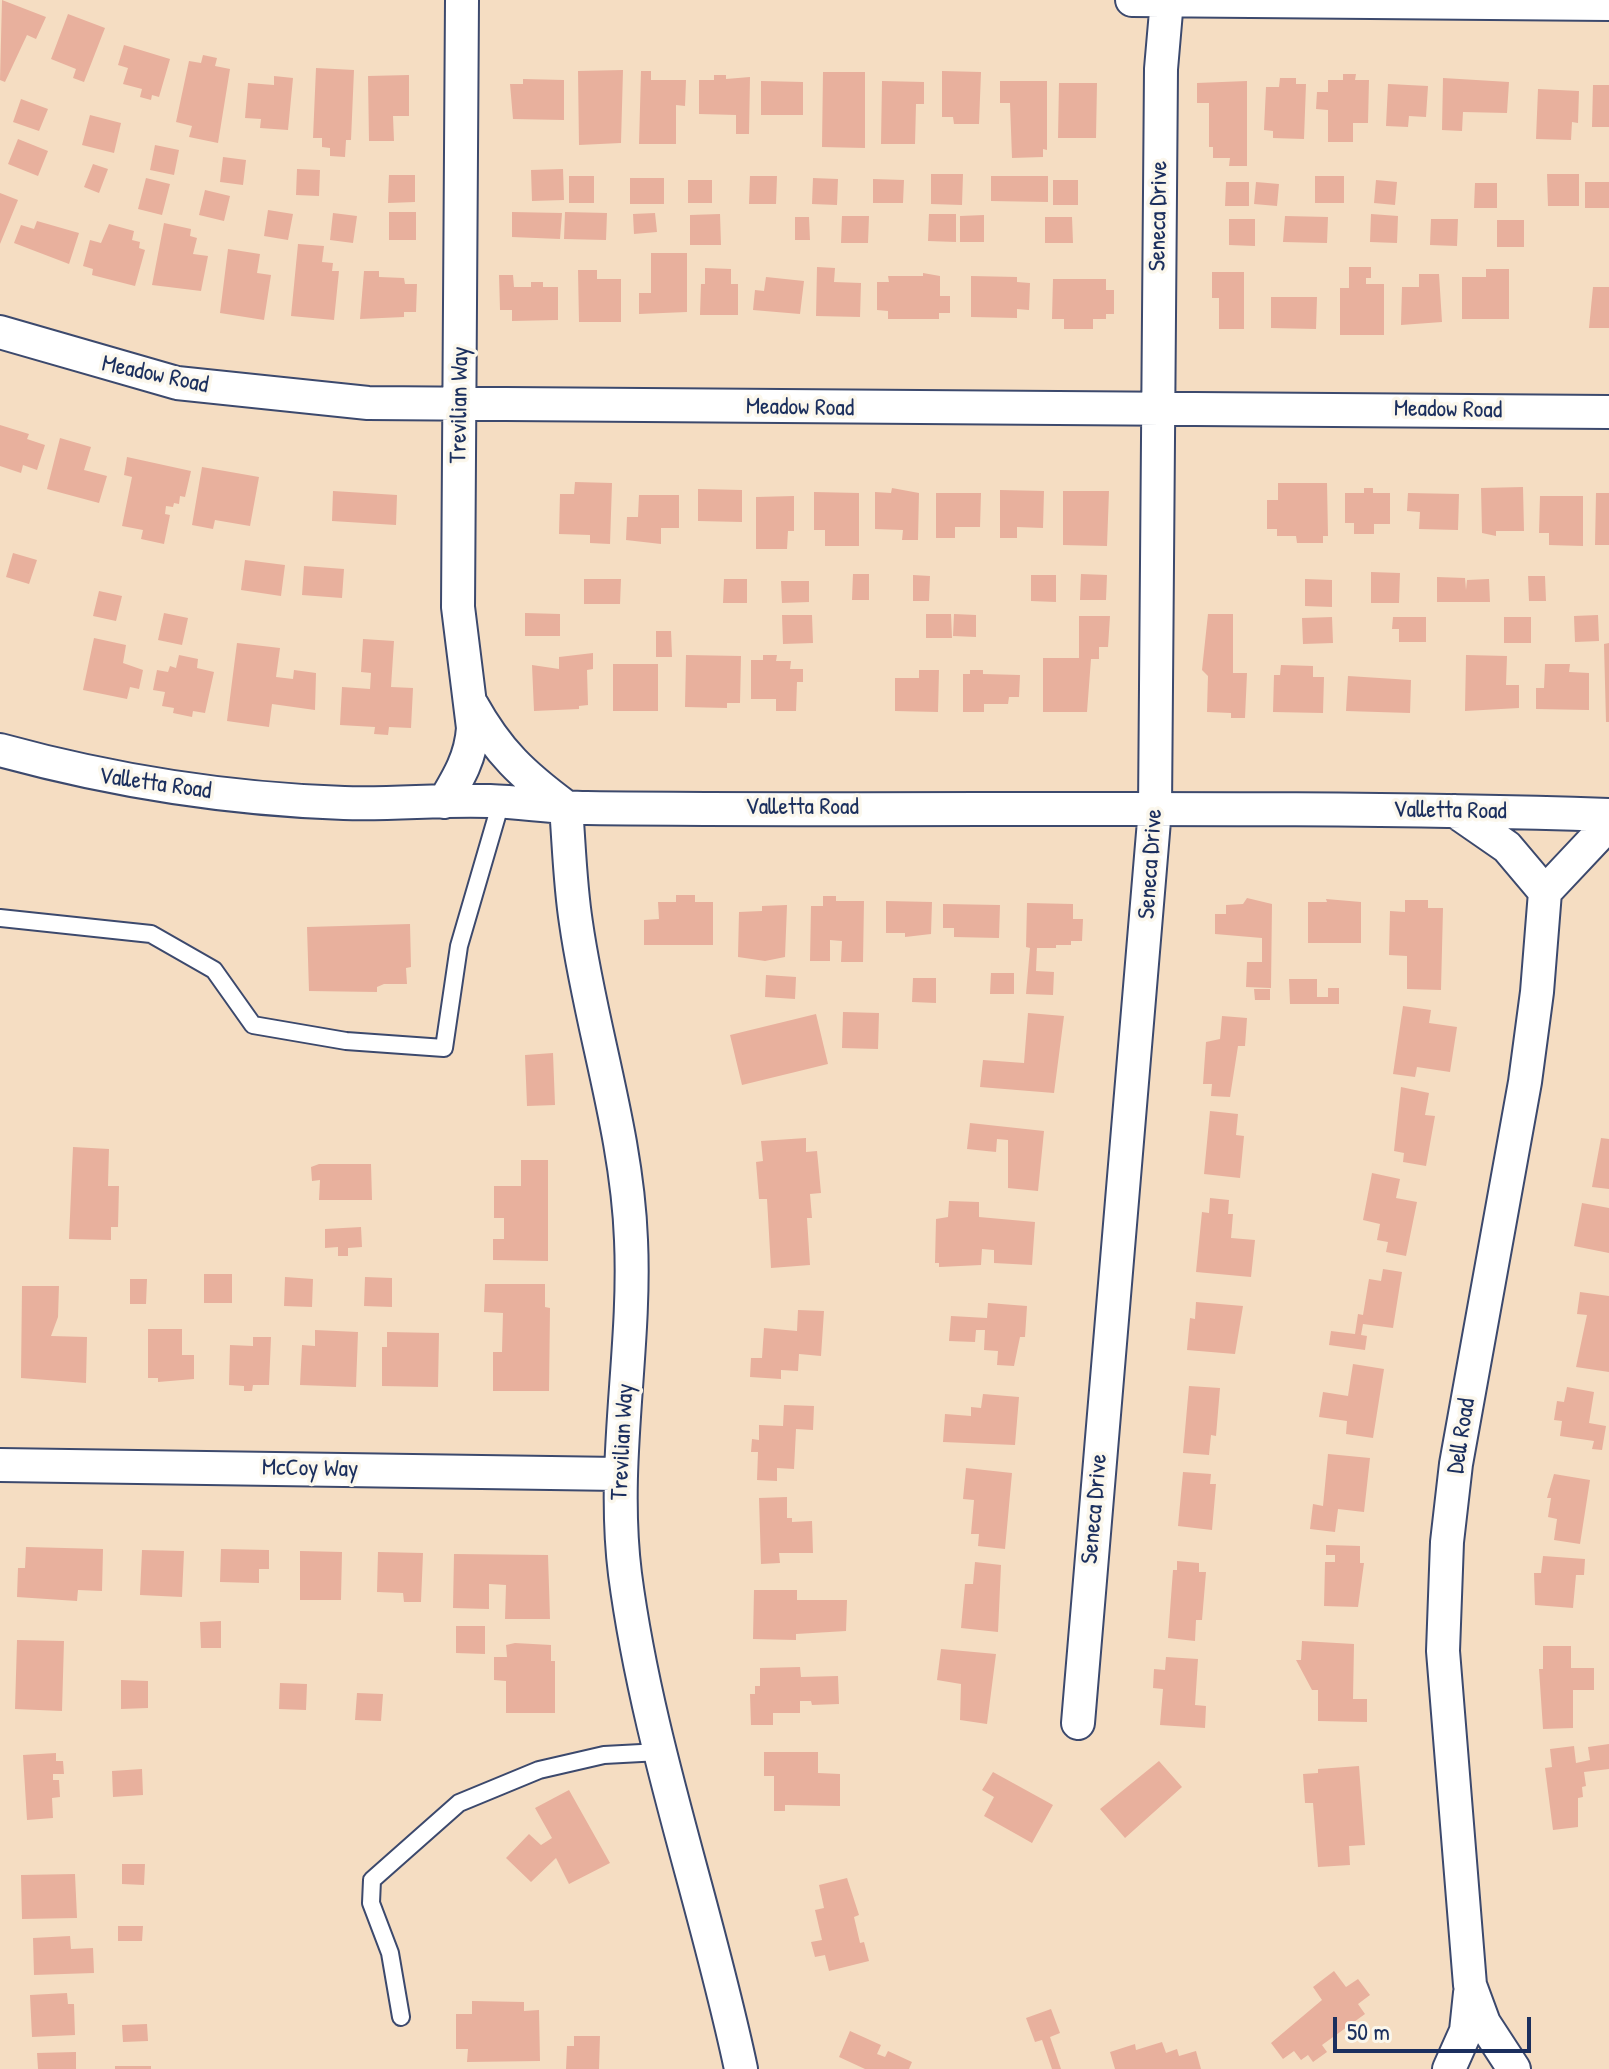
<!DOCTYPE html>
<style>
body{margin:0}
#map{position:relative;width:1609px;height:2069px;overflow:hidden;background:#f5ddc2;font-family:"Patrick Hand",sans-serif}
canvas{display:block}
.scale{position:absolute;left:1333px;top:2017px;width:198px;height:36px;box-sizing:border-box;border:4px solid #1b2f5e;border-top:0;padding-left:10px;font-size:24px;line-height:28px;white-space:nowrap;color:#1b2f5e;-webkit-text-stroke:6px #fbf7ec;paint-order:stroke}
</style>
<div id="map">
<canvas width="1609" height="2069"></canvas>
<div class="scale">50 m</div>
</div>
<script>
const ctx = document.querySelector('canvas').getContext('2d');
ctx.lineJoin = 'round';
function paint(path, color) { ctx.fillStyle = color; ctx.fill(path, 'evenodd'); }
function strokePath(path, color, width, dash) { ctx.strokeStyle = color; ctx.lineWidth = width; ctx.lineCap = dash ? 'butt' : 'round'; ctx.setLineDash(dash || []); ctx.stroke(path); }
function drawText(font, color, halo, rows, align = 'center') {
  ctx.font = font + ' "Patrick Hand",sans-serif'; ctx.lineWidth = 7; ctx.setLineDash([]); ctx.textBaseline = 'middle'; ctx.strokeStyle = halo; ctx.fillStyle = color; for (const [text, x, y, turn = 0] of rows) {
    ctx.save(); ctx.translate(x, y); ctx.rotate((+turn || 0) * Math.PI / 180); ctx.textAlign = isNaN(turn) ? turn : align; if (halo) ctx.strokeText(text, 0, 0); ctx.fillText(text, 0, 0); ctx.restore();
  }
}
const building = new Path2D(`
 M2,0l44,17 -10,22 -9,-4 -22,47 -5,-2z
 M68,14l37,14 -21,54 -11,-4 3,-9 -25,-10z
 M124,45l46,14 -11,38 -7,-2 -1,5 -11,-3 2,-8 -19,-5 5,-16 -10,-3z
 M203,55l14,3 -2,8 15,3 -12,74 -29,-6 3,-11 -16,-4 13,-61 12,2z
 M316,68l38,2 -3,70h-5l-1,17 -15,-1v-8l-8,-1v-9h-9z
 M623,70l-2,73 -42,2 -1,-74z
 M641,71h10v9h35l-1,26 -9,-1v39h-37z
 M942,71l39,1 -2,52h-25l-1,-7h-11z
 M823,72h42v76l-43,-1z
 M1343,74h13l-1,6h14l-1,43h-15v19h-25v-32l-12,-1 1,-17h11v-12h15z
 M409,75v41h-16l1,25h-25l-1,-65z
 M714,75h12v4l24,-2 -1,57h-13v-19l-37,-1v-34h15z
 M274,76l19,2 -5,52 -28,-2 1,-9 -16,-1 3,-35 26,2z
 M1280,78h16v6h10l-2,55 -31,-1v-7l-9,-1 2,-43h13z
 M1443,78l66,4 -2,31 -44,-1 -1,19 -20,-1z
 M523,79l41,1v40l-51,-1 -3,-35h13z
 M761,81l42,1v33h-42z
 M882,81l42,1v22h-8l-1,40h-34z
 M1000,81h47v69l-4,-1v8l-31,1 -2,-55h-10z
 M1247,81v85h-18l1,-8h-17v-11h-4v-44h-12v-20z
 M1059,83h38l-1,55h-38z
 M1388,84l40,2 -2,31 -17,-1 -1,11 -22,-1z
 M1593,85h16v42h-17z
 M1538,89l41,2 -1,32 -6,-1 -1,18 -35,-1z
 M21,99l27,10 -9,22 -26,-9z
 M90,115l31,8 -7,30 -32,-8z
 M18,139l30,12 -10,25 -30,-12z
 M155,145l24,5 -5,25 -24,-5z
 M223,157l23,3 -3,25 -23,-3z
 M93,164l15,5 -9,24 -15,-6z
 M297,169l23,1 -1,26 -23,-1z
 M563,169l1,31 -32,1 -1,-31z
 M931,174h32l-1,31 -31,-1z
 M1547,174h32v32h-31z
 M389,175h26v27l-27,1z
 M569,176h25v27h-25z
 M750,176h27l-1,28h-27z
 M991,176h57v26l-57,-1z
 M1315,176h29v27h-29z
 M146,178l24,6 -8,31 -24,-6z
 M630,178h34v26h-34z
 M813,178l25,1 -1,26 -25,-1z
 M873,179l31,1 -1,23h-30z
 M688,180h24v23h-24z
 M1053,180h25v25h-25z
 M1376,180l21,2 -2,23 -21,-2z
 M1226,182h23v24h-24z
 M1256,182l23,2 -2,22 -23,-2z
 M1585,182h24v26h-24z
 M1475,183h22v25h-23z
 M205,190l25,6 -6,25 -25,-6z
 M0,193l18,7 -18,44z
 M268,210l25,4 -5,26 -24,-4z
 M389,212h27v28h-27z
 M512,212l50,1 -2,26 -48,-2z
 M565,212l42,1 -1,27 -42,-1z
 M333,213l24,3 -4,27 -23,-3z
 M655,213l2,19 -23,2 -1,-20z
 M720,214l1,31h-31v-30z
 M929,214h27v28l-28,-1z
 M1371,214l27,2 -1,27 -27,-1z
 M984,215v27h-24v-26z
 M842,216h27l-1,27h-27z
 M1285,216l43,1 -1,26 -44,-1z
 M795,217h14l1,23h-15z
 M1045,217h27l1,26h-28z
 M1229,219h26v27l-26,-1z
 M1431,219h27l-1,27 -27,-1z
 M1497,220h27v27h-27z
 M37,221l42,12 -10,31 -55,-21 7,-18 13,4z
 M164,223l27,6 -1,7 7,2 -4,16 15,2 -7,35 -49,-6z
 M109,224l25,7 -2,9 8,2 -1,6 6,2 -10,36 -43,-11 1,-6 -10,-3 7,-26 11,3z
 M298,244l26,2 -2,16 11,1 -1,8h7l-5,49 -43,-4z
 M228,249l32,5 -3,19 14,2 -7,45 -44,-7z
 M651,253h36v59l-48,2v-21h12z
 M817,267l18,1 -1,14 27,1 -1,34 -44,-1z
 M1349,267h22v11h-5v6h18v51h-44v-47h9z
 M705,268l26,1v15h7v31h-38l1,-31h4z
 M1486,269h23v50h-47v-42h24z
 M578,270h19v9h24v43h-42z
 M364,271h15v6l25,1 1,6h12l-1,28h-12v5l-44,2z
 M1212,272h32v57h-25v-31h-7z
 M923,273l17,3v20h10v17h-11v6h-51v-8l-11,-1v-28h12l-1,-6h35z
 M1419,274h20l3,48 -41,3 1,-38h17z
 M499,275h14l1,12h17v-5h12v5h15v33l-46,1v-11h-12z
 M971,276l46,1v5l13,1 -1,27 -12,-1v9l-46,-1z
 M766,277l38,4 -4,33 -47,-4 2,-20 9,1z
 M1053,279h53v11h8v24h-8v5h-13v10h-29v-10h-12z
 M1593,287h16v41h-20z
 M1271,297h46l-1,32 -45,-1z
 M0,425l29,9 -2,5 18,6 -8,25 -14,-5 -2,8 -21,-7z
 M60,438l31,9 -7,23 23,6 -8,27 -52,-14z
 M127,457l64,14 -6,26 -5,-1 -1,8 -5,-1 -1,4 -7,-1 -1,8 5,1 -6,29 -23,-5 2,-9 -21,-4 10,-49 -8,-2z
 M202,467l57,10 -9,49 -35,-6 -2,9 -21,-4z
 M575,482l37,1 -2,61 -20,-1v-8l-31,-1 1,-40h14z
 M1278,483h49l1,53h-5v7h-26l-1,-7h-19v-7h-10v-29h11z
 M1523,487l1,44h-28v5l-14,-3 -1,-45z
 M892,488l27,5 -1,47h-16l1,-10 -28,-1v-37l16,1z
 M1364,488h9v5h17v31h-16v10h-20v-11h-9v-30h19z
 M698,489l44,1v32l-44,-1z
 M1000,490l44,1 -1,37 -26,-1v11h-17z
 M333,491l64,4 -1,30 -64,-4z
 M1063,491h46l-2,55 -44,-1z
 M814,492l45,1v53h-34v-16h-11z
 M936,493h45l-1,34h-25v11h-19z
 M1408,493l51,1 -1,36 -39,-1 1,-17 -13,-1z
 M1596,493h13v52h-14z
 M639,495h40v33h-18v16l-35,-4 1,-23h11z
 M794,496v35h-6l-1,18h-31v-52z
 M1540,496h43v50l-34,-1v-12h-10z
 M13,553l24,7 -8,24 -23,-7z
 M245,560l40,5 -4,31 -40,-6z
 M304,566l40,3 -2,29 -40,-3z
 M1371,572l29,1 -1,30h-28z
 M853,574h16v26h-17z
 M1081,574l26,1 -1,25h-26z
 M913,575l17,1 -1,25h-16z
 M1031,575h25v27l-25,-1z
 M1528,576h17l1,25h-17z
 M1437,577l28,1 1,12 1,-10 22,-1 1,23h-53z
 M584,579h37l-1,25h-36z
 M724,579h23v24h-24z
 M1305,579l27,1v27l-27,-1z
 M781,581h28v21l-27,1z
 M99,591l23,5 -6,25 -23,-5z
 M164,613l24,5 -6,27 -24,-5z
 M525,613l35,1v22h-35z
 M926,614h25l1,24h-26z
 M954,614l22,1v22l-23,-1z
 M1208,614h25v59h14l-2,45h-14v-5l-24,-1 1,-36 -6,-6z
 M782,615h30l1,28 -30,1z
 M1598,615l1,26 -24,1 -1,-26z
 M1079,616h31l-2,31h-9v12h-8l-4,53h-44v-54h36z
 M1332,617l1,26 -30,1 -1,-26z
 M1393,617h33v25h-27v-13h-7z
 M1504,617h27v26h-27z
 M656,631h15l1,26h-16z
 M94,638l32,7 -3,18 20,7 -4,19 -9,-2 -3,12 -44,-9z
 M363,639l31,2 -3,46 22,1 -2,40 -22,-1 -1,8 -14,-1 1,-7 -35,-2 2,-38 28,2 1,-16 -10,-1z
 M237,643l43,5 -4,29 17,2 1,-9 22,3 -1,37 -43,-6 -3,23 -42,-6z
 M1609,643v79h-3l-2,-78z
 M593,653v16l-6,1 1,35 -9,1v3l-45,2 -2,-46 27,4v-12z
 M179,655l19,4 -1,9 17,4 -9,41 -12,-2 -1,6 -19,-4 1,-5 -12,-2 3,-14 -12,-2 4,-20 11,2 2,-6 6,2z
 M686,655l55,1 -1,47h-13v5l-42,-1z
 M763,655h14l-1,6h15l-1,8h13v13h-6l-1,29h-20v-12h-25v-39h12z
 M1466,655l41,1 -1,29h13v23l-54,3z
 M613,664h45v47h-45z
 M1545,664h25l-1,8 20,1v37l-53,-1v-21h8z
 M1281,665l32,1v11h11l-1,36 -50,-1 1,-37h6z
 M919,670h20l-1,42 -43,-1v-33h24z
 M970,670h13v4l37,1 -1,22h-10l-1,7h-24v8h-21v-38h7z
 M1348,676l63,4 -1,33 -64,-2z
 M676,895h19v7h18v43h-69v-25l15,-1 -1,-17h18z
 M823,896h13v5h28l-1,61h-22l1,-21 -12,-1v21h-20l1,-55h12z
 M1247,898l25,6 -1,84 -25,-1 1,-25h15v-24l-47,-4v-20h11v-9l17,-1z
 M1326,899l35,3v41h-53v-41h19z
 M1405,900h23v8h15l-2,82 -34,-1v-33l-18,-1 1,-44 15,1z
 M886,901l46,1 -1,32 -26,3v-4h-19z
 M1027,903l46,1v15h10l-1,22h-11v4h-15v3h-19l-1,23 18,1 -1,23 -27,-1 4,-46 -4,-1z
 M943,904l57,1 -1,33 -45,-1v-9h-11z
 M787,905l-2,52 -20,4 -27,-4 1,-45 23,-1v-5z
 M410,924l1,43 -5,1 1,16h-23l-7,3v5l-68,-1 -2,-64z
 M991,973h23v21h-24z
 M766,975l30,2 -1,22 -30,-2z
 M913,978h23v25l-24,-1z
 M1289,979h28v18h11v-9h11v16h-49z
 M1254,989h16v11h-15z
 M1403,1006l28,4 -2,13 28,4 -7,45 -33,-5 -2,10 -22,-3z
 M843,1012l36,1 -1,36 -36,-1z
 M1028,1013l36,3 -10,77 -74,-6 3,-27 41,3z
 M816,1014l12,50 -86,21 -12,-50z
 M1222,1016l25,2 -2,28h-7l-8,51 -19,-1 1,-12h-9l3,-42 14,-3z
 M553,1053l2,52 -28,1 -2,-51z
 M1401,1087l28,6 -4,22 10,1 -9,50 -23,-4 1,-9 -10,-2z
 M1210,1111l28,3 -2,21 8,1 -4,42 -36,-4z
 M970,1123l74,8 -6,60 -30,-3v-48l-11,-1 -1,13 -29,-3z
 M806,1138v14l11,-1 4,42 -11,1 2,24h-5l3,47 -39,3 -4,-69h-8l-3,-37 7,-1 -2,-20z
 M1601,1138l8,1v50l-17,-2z
 M73,1147l36,2 -1,37h11l-1,41h-7v13l-42,-1z
 M521,1160h27v101l-55,-1v-21h11v-21h-10v-32h27z
 M319,1164h52l1,36h-53l1,-20 -8,1 -1,-14z
 M1372,1173l28,6 -4,19 21,4 -11,54 -20,-4 2,-10 -11,-2 3,-16 -17,-4z
 M1210,1198l19,2 -1,14h5l-2,24 24,2 -4,37 -55,-5 6,-60 7,1z
 M949,1201l30,1v15l56,5 -3,43 -38,-2v-13l-12,-1 -1,16 -42,2v-4h-4l1,-44 12,-2z
 M1582,1203l27,5v45l-35,-7z
 M361,1227l1,20 -14,1v8h-10v-9l-13,1v-19z
 M1383,1269l19,3 -9,56 -30,-4 -2,11 6,1 -2,14 -36,-5 2,-14 24,3 3,-20 5,1 6,-36 12,2z
 M204,1274h28v29h-28z
 M285,1277l28,2 -1,28 -28,-1z
 M365,1277l27,1v29l-28,-1z
 M130,1279h17l-1,25h-16z
 M485,1284h60v23l5,1 -1,83h-56v-39h9l1,-39 -19,-1z
 M22,1286h37l-1,31 -7,19 36,1 -1,46 -65,-5z
 M1580,1292l29,4v76l-33,-5 11,-52 -10,-1z
 M1196,1302l47,4 -8,48 -48,-4 3,-32 5,1z
 M988,1303l39,3 -2,31h-5l-6,29 -17,-1 1,-14 -14,-1 1,-20h-9l-1,12 -26,-1 2,-25 36,2z
 M798,1310l26,1 -3,45 -22,-2 -1,17 -17,-1v9l-31,-2 1,-19h11l2,-30 33,3z
 M148,1329h34v26h12v24l-36,3v-4h-10z
 M315,1330l43,2 -2,55 -56,-2 2,-40 13,1z
 M387,1332l52,1 -1,54 -56,-1v-39h5z
 M253,1337h18l-2,48h-16l-1,6h-8v-5l-15,-1 1,-40 23,1z
 M1353,1364l31,5 -11,69 -27,-4 1,-13 -28,-4 4,-25 25,4z
 M1189,1386l31,2 -4,48 -5,-1 -2,20 -26,-2z
 M1567,1387l27,5 -5,31 17,3 -4,24 -10,-1 2,-8 -34,-5 2,-15 -8,-1 3,-19 7,1z
 M983,1394l36,3 -4,48 -72,-3 2,-28 26,2v-9l10,1z
 M784,1405l30,1 -1,24 -17,-1 -2,40 -17,-1v13l-20,-1 1,-28h-7l1,-13 7,1v-15l24,1z
 M1328,1454l42,4 -6,54 -26,-3 -3,23 -25,-3 3,-25 10,2z
 M966,1468l46,5 -7,76 -27,-3 1,-12h-8l3,-34 -11,-1z
 M1183,1472l28,2 -1,10h6l-4,46 -34,-4z
 M1554,1474l36,6 -10,64 -26,-4 3,-21 -9,-2 3,-19h-4z
 M787,1497v21h5v4l20,-1 1,32h-34l1,10 -19,1 -2,-66z
 M1326,1545l34,1v17h4l-6,44 -34,-1 1,-44h10v-7h-9z
 M26,1547l77,2 -1,42 -24,-1 -1,11 -60,-4 1,-29h7z
 M221,1549l48,1v19h-10v14l-39,-1z
 M142,1550l42,1 -2,46 -42,-2z
 M300,1551l42,1 -1,48h-41z
 M378,1552l45,1 -2,49h-17l-1,-9 -26,-1z
 M454,1554l94,1 2,64h-45l1,-34 -17,-1v25l-36,-1z
 M1543,1556l42,3 -1,16h-8l-3,33 -38,-3 -1,-32h7z
 M1177,1561l22,2v9h7l-4,48h-6l-1,21 -27,-3 5,-68h4z
 M975,1562l26,3 -3,67 -37,-4 4,-44h8z
 M754,1590h43v10h50l-1,31 -50,3v6l-43,-1z
 M221,1621v27h-20l-1,-26z
 M456,1626h29v28l-29,-1z
 M17,1640l47,1 -2,70 -47,-2z
 M1302,1641l52,3 -1,55h14v23l-49,-1v-31h-6l-16,-30h5z
 M515,1643l36,2v16h4v52h-49v-32l-12,-1v-23h13l-1,-12z
 M1543,1646h28v22h23v22h-21v38l-30,1 -4,-60h4z
 M941,1649l55,5 -9,70 -27,-4 1,-36 -24,-4z
 M1166,1657l32,2 -3,46 11,1 -1,22 -45,-3 3,-36 -10,-1 1,-19 11,1z
 M800,1667l1,10 37,-1 1,28 -27,1 -1,-4h-11v12h-27v12h-22l-1,-31h5v-8h5v-18z
 M121,1680l27,1v27l-27,1z
 M280,1683l27,1 -1,26 -27,-1z
 M357,1693l26,1 -2,27 -26,-1z
 M1609,1744v25l-25,3 2,14 -4,1 1,10 -5,1v29l-25,3 -8,-62 7,-1 -2,-18 24,-3 2,17 14,-3 -2,-13z
 M764,1752h54v21l22,1v32l-55,-1v6h-11v-35h-10z
 M56,1753v8h7l1,13h-11v6h6l1,17 -8,1 1,20 -26,2 -4,-65z
 M1159,1761l23,26 -57,51 -25,-29z
 M1359,1766l6,79 -16,1 1,19 -32,2 -5,-64h-8l-2,-29 15,-1v-4z
 M142,1769l1,26 -30,2 -1,-26z
 M993,1772l60,33 -21,38 -48,-27 10,-19 -12,-7z
 M569,1790l41,73 -41,21 -13,-26 -25,24 -25,-24 23,-24 12,11 11,-7 -17,-30z
 M122,1864h23l-1,21 -22,-1z
 M75,1874l2,44 -55,1 -1,-44z
 M847,1878l12,37 -5,2 6,26 4,-1 5,19 -40,10 -4,-16 -10,2 -4,-15 11,-2 -7,-30 9,-2 -5,-23z
 M118,1926h25l-1,15h-24z
 M70,1936l1,13 22,-1 1,25 -60,2 -1,-37z
 M1334,1971l12,16 12,-8 12,16 -12,9 7,10 -43,31 5,7 -14,10 -5,-7 -7,5 -7,-9 -11,8 -12,-16 51,-43 -9,-13z
 M67,1993l1,11h6l1,31 -43,2 -2,-42z
 M472,2001l52,1v9l15,-1 1,51 -73,1 1,-13h-12v-35h16z
 M1051,2009l9,24 -10,4 11,32h-9l-10,-29 -7,2 -9,-24z
 M147,2024l1,17 -25,1 -1,-17z
 M850,2031l31,14 -4,9 8,3 3,-6 24,11 -3,7h-44l-26,-12z
 M574,2036h26l-1,33h-33l1,-23h7z
 M1162,2042l4,11 11,-4 2,7 17,-5 5,18h-86l-5,-17 25,-8 1,6z
 M76,2052v17h-38l-1,-16z
 M115,2066h36v3h-36z`);
const service = new Path2D(`
 M0,918l151,16 63,36 39,55 93,16 98,7 15,-102 42,-144
 M401,2017l-11,-64 -19,-50 1,-23 87,-77 80,-33 65,-15 56,-3`);
const minor = new Path2D(`
 M1132,0l477,4
 M0,332l177,51 191,20 1241,9
 M472,705c26,47 51,70 94,102 3,38 4,78 10,116 15,106 51,209 55,317 5,111 -20,222 -6,334 22,168 81,329 116,495
 M0,750c113,31 227,49 344,53 48,2 97,-4 146,-2 32,1 64,7 97,7 341,4 681,-4 1022,7
 M444,802c15,-25 27,-45 29,-74l-15,-121 4,-607
 M1455,811l52,36 38,45
 M0,1465l619,9
 M1078,1723l77,-914 6,-740 6,-69
 M1449,2069l17,-38 4,-38
 M1514,2069l-30,-46 -14,-38 -27,-334 4,-109 9,-78 69,-382 12,-90 8,-100 64,-68`);
const streetNames = [
 ["Seneca Drive",1159,216,-89],
 ["Meadow Road",155,375,12],
 ["Trevilian Way",460,405,-89],
 ["Meadow Road",800,408,1],
 ["Meadow Road",1448,410,1],
 ["Valletta Road",155,784,8],
 ["Valletta Road",802,808],
 ["Valletta Road",1450,811,1],
 ["Seneca Drive",1151,864,-86],
 ["Dell Road",1462,1436,-81],
 ["Trevilian Way",623,1442,-87],
 ["McCoy Way",310,1469,1],
 ["Seneca Drive",1095,1509,-85]
];
paint(building, '#e8b09d');
strokePath(service, '#3c496d', 20);
strokePath(minor, '#3c496d', 36);
strokePath(service, '#fff', 16);
strokePath(minor, '#fff', 32);
drawText('24px', '#1b2f5e', '#fbf7ec', streetNames);
</script>
